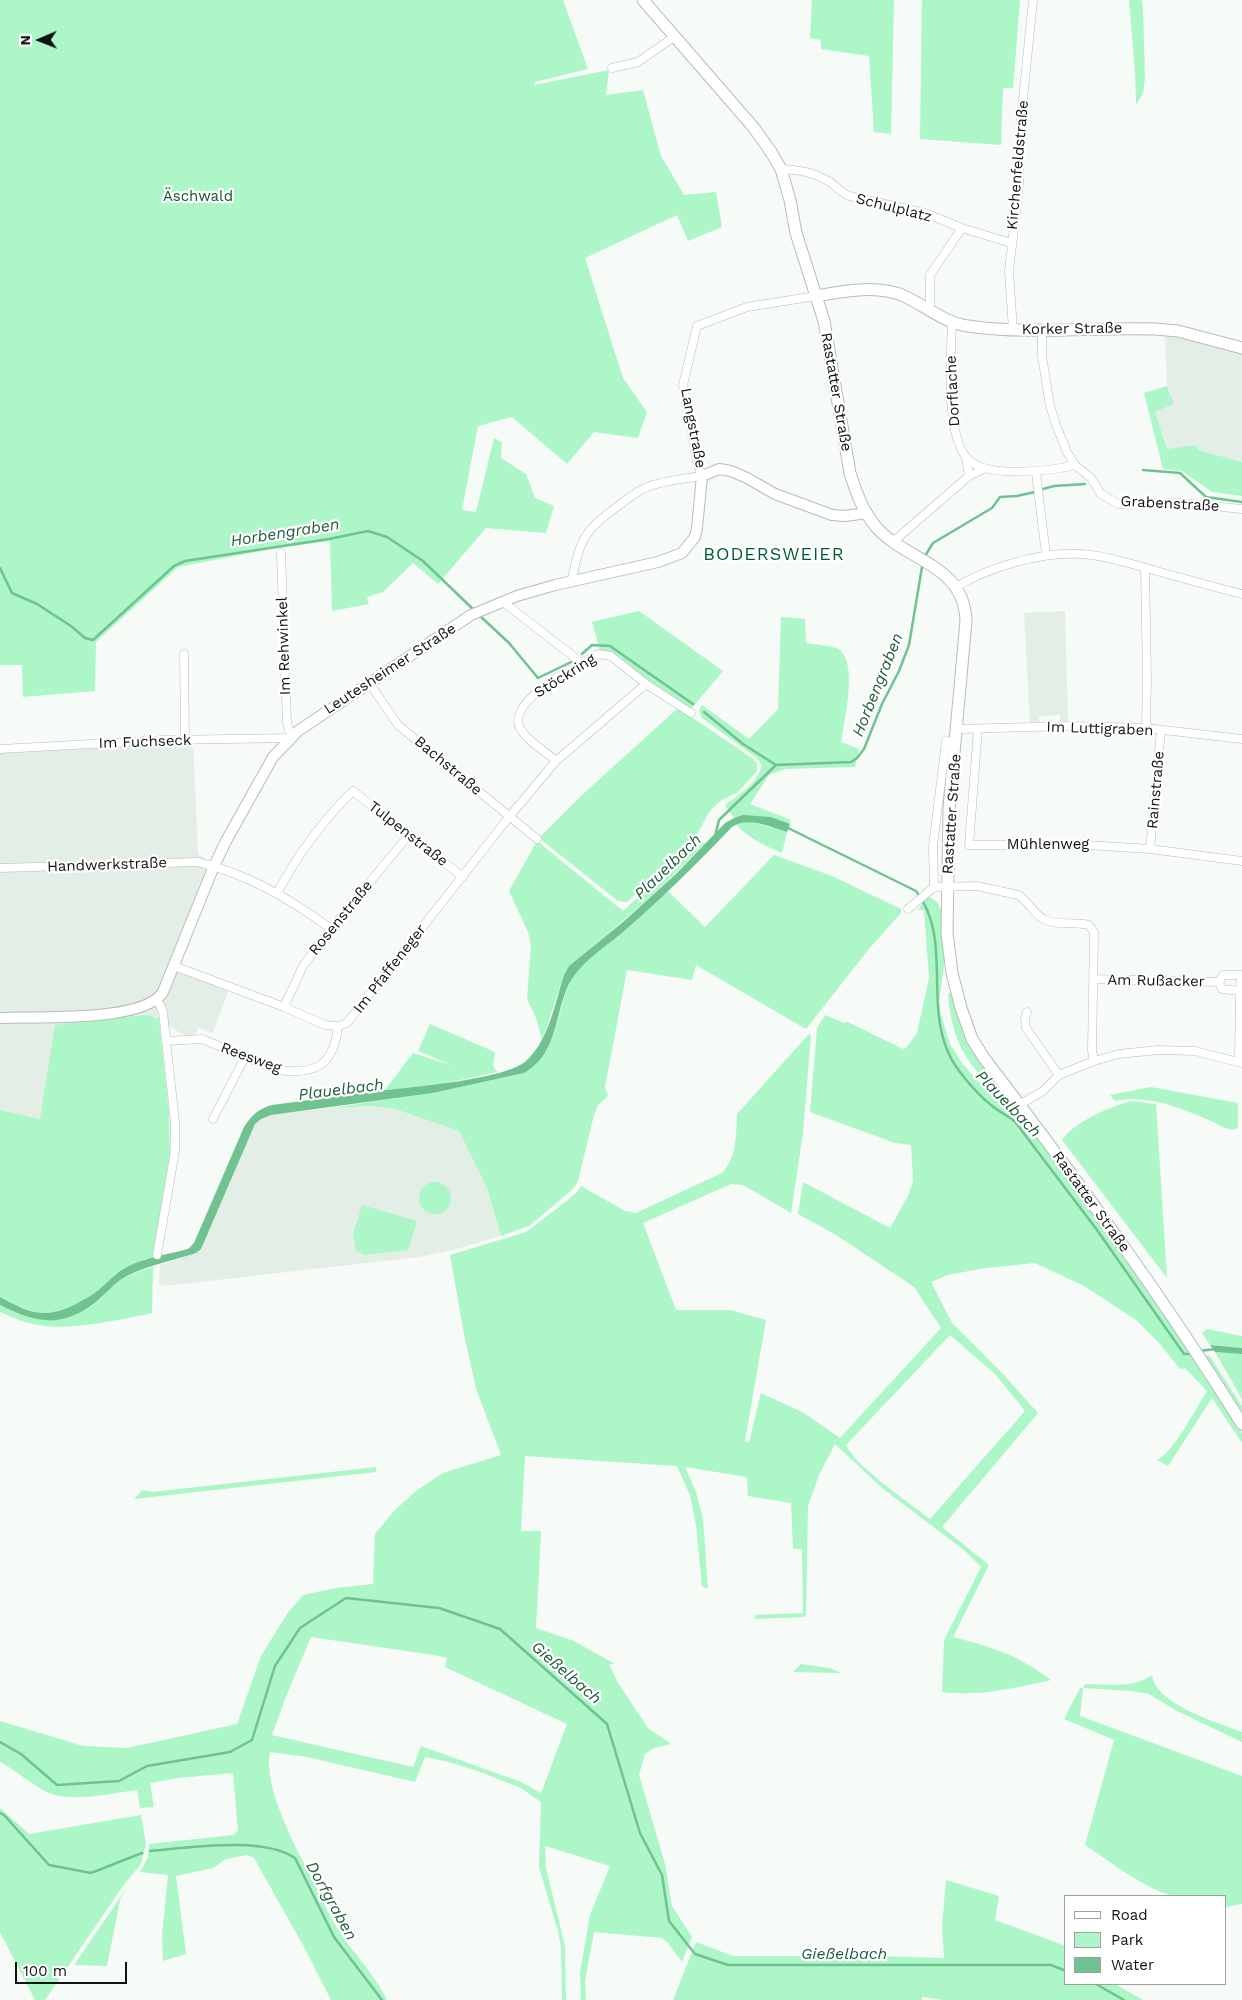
<!DOCTYPE html>
<meta charset="utf-8">
<style>
body{margin:0}
#map{position:relative;width:1242px;height:2000px;overflow:hidden;background:#f6fbf7;font-family:"Work Sans",sans-serif}
canvas{display:block}
.legend{position:absolute;left:1064px;top:1895px;width:162px;height:90px;box-sizing:border-box;background:#fff;border:1px solid #a0a0a0;margin:0;padding:6px 9px;list-style:none;font-size:15px;color:#111211}
.legend li{display:flex;align-items:center;gap:10px;height:25px}
.legend b{width:25px;border:1px solid #a0a0a0}
.north{position:absolute;left:15px;top:15px;width:50px;height:50px;-webkit-text-stroke:4px #fff;paint-order:stroke;rotate:269deg;font-size:14px;font-weight:700;line-height:20px;text-align:center;color:#111211}
.north::after{content:'';display:block;margin:auto;width:18px;height:22px;background:#111211;clip-path:polygon(50% 0,100% 100%,50% 72%,0 100%)}
.scale{position:absolute;left:15px;top:1962px;width:112px;height:22px;box-sizing:border-box;border:2px solid #111211;border-top:0;padding-left:6px;font-size:15px;line-height:18px;white-space:nowrap;color:#111211;-webkit-text-stroke:4px #fff;paint-order:stroke}
</style>
<div id="map">
<canvas width="1242" height="2000"></canvas>
<ul class="legend">
<li><b style="height:6px;background:#fff"></b>Road</li>
<li><b style="height:14px;background:#acf6c7"></b>Park</li>
<li><b style="height:14px;background:#71c291"></b>Water</li>
</ul>
<div class="north">N</div>
<div class="scale">100 m</div>
</div>
<script>
const ctx = document.querySelector('canvas').getContext('2d');
ctx.lineJoin = 'round';
function paint(path, color) { ctx.fillStyle = color; ctx.fill(path, 'evenodd'); }
function strokePath(path, color, width, dash) { ctx.strokeStyle = color; ctx.lineWidth = width; ctx.lineCap = dash ? 'butt' : 'round'; ctx.setLineDash(dash || []); ctx.stroke(path); }
function drawText(font, color, halo, rows, align = 'center') {
  ctx.font = font + ' "Work Sans",sans-serif'; ctx.lineWidth = 4.5; ctx.setLineDash([]); ctx.textBaseline = 'middle'; ctx.strokeStyle = halo; ctx.fillStyle = color; for (const [text, x, y, turn = 0] of rows) {
    ctx.save(); ctx.translate(x, y); ctx.rotate((+turn || 0) * Math.PI / 180); ctx.textAlign = isNaN(turn) ? turn : align; if (halo) ctx.strokeText(text, 0, 0); ctx.fillText(text, 0, 0); ctx.restore();
  }
}
const built = new Path2D(`
 M1165,337h18l59,13v112l-44,-12 -3,-5 -28,4 -12,-37 19,-8 -7,-18z
 M1065,611l3,110h-8v-6l-21,1v6h-9l-6,-109z
 M193,740l5,114 14,9 -40,106 56,22 -15,42 -15,-5 -4,12 -26,-14 -9,-7 -119,100 -40,-9v-362z
 M371,1106l24,3 64,22 28,57 14,48 -48,14 -34,7 -255,29 -5,-2 1,-19 36,-12 59,-129 6,-5 10,-4 59,-7z`);
const green = new Path2D(`
 M0,0h563l25,69 -53,13 -1,3 75,-15 -3,25 37,-5 18,66 23,39 32,-3 6,35 -34,14 -11,-26 -92,43 38,120 24,34 -9,26 -44,-6 -27,32 -55,-47 -34,9 -16,84 14,2 18,-74 8,4 -1,16 25,16 9,24 19,8 -8,27 -60,-5 -48,56 -25,-21 -30,29 -16,5 2,7 -37,7 -2,-70 -54,7 -98,19 -82,75 -1,49 -72,6 -1,-32h-22z
 M812,0h82l-3,134 -17,-2 -5,-76 -48,-7v-9l-11,-2z
 M922,0h98l-7,88h-10l-2,57 -81,-6z
 M1129,0h13l1,9 2,69 -2,15 -7,12 -1,-34z
 M1167,386l7,18 -19,8 12,37 28,-4 3,5 44,12v34l-30,-4 -30,-21 -19,-2 -19,-76z
 M639,611l84,60 -31,37 -6,-1 -71,-51 -15,-5 -8,-29z
 M781,617l24,2 1,24c9,2 27,2 34,7 18,16 4,71 1,92l18,7 -4,18 -70,2 -16,6 -19,29 41,16 -1,4c-19,-6 -37,-11 -56,-6l-9,-13c10,-7 36,-25 36,-39 0,-4 -4,-7 -7,-10l-52,-38 -3,-7 3,-6 47,34 29,-30z
 M678,708l74,50 5,5v8l-19,21 -18,9 -11,11 -13,25 -69,65 -9,-1 -79,-63 43,-43z
 M749,821l38,11 -5,21c-18,-8 -33,-14 -46,-29z
 M537,841l86,70 75,-68h7c-42,45 -89,84 -136,123l-5,9 -22,65 -6,-22 -9,-19 4,-53 -3,-14 -19,-41z
 M774,855l58,21 69,33v4l-33,37 -62,79 -110,-64 -4,15 -65,-10 -22,117 3,9 -10,9 -4,10 -16,66 -5,8 -44,37 -28,10 -14,-48 -28,-57 -64,-22 -24,-3 -41,2 103,-15 91,-20c35,-19 31,-63 48,-94 10,-19 32,-31 48,-44 16,-14 32,-30 48,-44l37,36z
 M928,896l10,7 4,10 4,40 -7,48 1,10 10,33 12,19 30,34 20,14 23,25 73,95 52,75 69,106 13,21v10l-30,-45 -44,68 -11,-6c17,-8 39,-52 50,-69l-22,-23 -5,1 -20,-25 -24,-24 -52,-34 -49,-23 -50,5 -37,7 -17,7 21,41 53,53 33,37 -96,114 47,38 -36,72c39,10 65,18 98,43 -36,8 -72,17 -109,12l2,-52 37,-73 -16,-16 -83,-63 -47,-44 -16,31 -11,31 -2,109 -2,2 -49,2v-4l48,-2 -1,-64h-9l-2,-46 -43,-7 -1,-19 -62,-10 11,25 7,26 5,70 -6,-1 -6,-62 -6,-30 -13,-29 -152,-10 -4,75h20l-5,97 38,13 41,23h-6l8,17 31,47 23,16 -17,4 -9,6 -6,21 26,89 7,42 20,31 -10,25 -14,-19 -6,-5 -68,-6 -9,49 1,19h-5l-1,-27 10,-58 20,-49 -65,-20 1,22 19,78 1,54h-4l-1,-53 -3,-16 -19,-64 2,-65 -20,-14 -46,-18 -30,-9 -20,-4 -10,25 -108,-25 -37,-5c-7,35 25,94 41,125 9,18 17,37 28,54 15,23 36,44 48,69h-56l-27,-53 -50,-89 -7,-3 -21,4 -13,9 -37,8 10,78 -23,7 -1,-25 6,-61 -28,-3 8,-15 1,-13 85,-9 4,-4 -5,-58 -55,5 -28,5 4,24 -14,1 -3,-18c-25,3 -64,13 -88,3 -17,-8 -32,-22 -49,-31v-41l83,25 44,2 110,-24 24,-68 26,-42 16,-19 33,-7 37,-4 2,-50 19,-23 22,-20 27,-18 58,-18 -25,-66 -12,-55 -14,-79 76,-23 42,-32 10,-9 3,-5 44,25 11,2 86,-40c15,-16 14,-38 15,-59l72,-80 2,2 -8,97 -12,80 -48,-28 -12,-1 -88,39 33,87h54l36,10 -21,121 4,2 12,-50 43,20 36,25 101,-110 -27,-41 -78,-52 -38,-21 5,-32 87,46 18,-32 5,-15 -2,-36 -16,-2 -85,-31 7,-84 8,-13 19,8 4,-1 55,27 3,-1 11,-15 12,-55 -5,-68h-6zM950,1335l45,39 30,37 -95,108c-19,-15 -76,-54 -84,-74zM311,1637l123,18 13,3 -2,9 122,57 -26,69 -20,-11 -100,-36 -8,21 -141,-32 13,-36z
 M951,992l6,23 13,30 32,50c-35,-27 -51,-57 -54,-101z
 M146,1015l13,4 10,93 1,44 -16,102 -9,1c-24,17 -73,56 -102,55 -15,-1 -30,-10 -43,-17v-187l40,9 15,-94z
 M430,1024l65,28 -2,14 4,6 -60,13 -52,5 28,-37 41,13 -36,-15z
 M1151,1087l87,16v25c-8,5 -17,-3 -25,-6 -32,-14 -63,-28 -98,-21l-5,-6z
 M1131,1101l25,3 11,174 -105,-138c13,-19 48,-33 69,-39z
 M419 1198a16 16 0 1 1 32 0a16 16 0 1 1-32 0Z
 M362,1205l55,16 -9,29 -44,5 -8,-5 -3,-16z
 M153,1267l-1,46c-35,7 -84,19 -119,11 -11,-2 -23,-8 -33,-12v-7c37,18 64,24 98,-4 7,-7 14,-16 23,-21 10,-6 21,-10 32,-13z
 M1207,1329l35,7v12l-32,-3 -8,-12z
 M1215,1352l27,2v45z
 M1209,1355l33,51v10l-38,-60z
 M376,1467v5l-242,27 8,-9 10,2z
 M801,1664l29,4 11,5 -48,-1z
 M1152,1675c4,30 65,47 90,57v10l-65,-31 -28,-17 -17,-3 -49,-3 -3,28 162,60v128l-16,3v-11c-16,0 -35,3 -51,0 -26,-4 -67,-36 -90,-51l29,-105 -50,-21 16,-31h3l2,-4c23,0 48,5 67,-9z
 M0,1808l29,26 112,-19 5,29 -5,20 -18,22 -78,114h-10l-35,-68z
 M946,1880l53,16 -4,24 71,26v38h49l28,16h-199l-22,-3v3h-249l23,-58 37,14h144l67,2 -2,-32z
 M128,1886l-8,14 -13,66 -33,-1z`);
const water = new Path2D(`
 M743,815l28,2 19,7 -3,8c-17,-5 -39,-16 -55,-5 -35,37 -72,73 -110,106 -17,14 -36,26 -48,43 -21,29 -12,76 -50,97l-91,20 -162,22 -10,4 -6,5 -54,125 -5,4c-24,8 -57,14 -77,28 -8,6 -15,14 -23,21 -34,27 -60,21 -96,3v-8c29,16 44,23 76,7 5,-3 11,-6 16,-9 10,-7 18,-16 27,-23 20,-14 46,-17 69,-23l6,-6 50,-116c8,-12 14,-18 28,-22 38,-5 75,-10 113,-15 30,-3 121,-11 141,-29 23,-21 29,-58 38,-86l5,-9 54,-44 54,-49 48,-50 9,-5z
 M1210,1345l32,3v6l-27,-2z`);
const stream = new Path2D(`
 M1143,470l37,3 26,24 36,5
 M1043,489l11,-3 31,-2
 M925,556l8,-13 59,-35 8,-11 17,-1 18,-4
 M0,568l12,25 25,11 34,22 14,12 8,2 81,-74 11,-5 144,-22 39,-8 19,6 36,24 52,50
 M479,615l30,28 29,35 33,-16
 M582,654l10,-9 18,1 83,58
 M704,712l39,32 33,21 75,-3 6,-4 7,-9 18,-45 17,-33 10,-26 13,-78
 M786,827l130,64c36,46 9,109 32,161 7,17 29,42 43,53 7,6 15,10 22,15 5,4 8,10 12,15l72,95 87,124h7
 M715,836l4,-16 57,-55
 M1199,1351l17,-2
 M0,1742l21,12 36,31 62,-4 28,-15 83,-14 22,-12 23,-74 25,-38 46,-30 93,10 61,21 107,95 33,109 22,42 7,46 26,33 33,11h323l15,6
 M0,1813l4,2 45,50 42,8 51,-20
 M150,1851c39,-3 112,-15 145,7l39,79 48,63
 M1096,1984l28,16`);
const minor = new Path2D(`
 M612,68l26,-6 36,-25
 M781,169c19,1 32,3 49,13 7,5 12,11 19,14l76,17 37,15 49,15
 M930,310v-35l32,-47
 M952,323c-1,32 -7,111 15,135 17,21 84,13 108,7
 M1013,330l-4,-59 10,-87 2,-65 12,-119
 M1042,330v26l8,50 6,19 11,27 8,13 16,13 9,15 18,11 64,-1 60,6
 M966,458l3,18
 M1036,472l10,83
 M894,541l75,-65 15,-7
 M1145,568l2,110 -1,50
 M572,580c3,-17 7,-36 18,-50 7,-9 45,-38 55,-42 18,-8 39,-9 57,-12l-5,-14 -14,-77 14,-59 50,-19 69,-11
 M956,587c33,-20 84,-35 124,-33 22,1 45,8 66,14 32,9 64,18 96,26
 M503,602l79,61
 M184,654l1,87
 M370,684l28,41 139,114
 M646,684l45,29
 M957,729l115,-3 74,2 96,11
 M978,729l-9,116h117l64,4 92,12
 M0,749l165,-9 126,-2 -4,-16 -6,-169
 M1150,849l11,-119
 M0,868l197,-6c49,11 94,37 134,67
 M934,887l43,-1 41,9c11,6 16,20 27,25 13,6 30,1 44,5l5,7 -2,118 2,11
 M934,887l-1,-41 13,-105 10,2
 M277,893c20,-37 46,-73 76,-102l110,86
 M908,909l26,-22
 M174,966l110,41 41,18 13,1 9,-3 162,-206 47,-56 90,-77 -35,-28 -13,-2c-19,10 -92,47 -78,74 7,13 25,23 36,33
 M1094,979l125,3 4,-7h18l-1,16 -18,-2 -3,-7
 M157,999l6,13 12,110v29l-18,104
 M284,1007l19,-41 28,-37 77,-93
 M1027,1012l-2,6 1,10 33,47
 M166,1041l36,-2 76,31c37,5 56,-4 60,-44
 M1239,1062l1,-71
 M1019,1105l24,-14 16,-16 35,-14 25,-7 39,-4 37,1 47,12
 M213,1119l32,-62`);
const tertiary = new Path2D(`
 M0,1018c35,-2 144,5 163,-26l51,-126 12,-25 47,-84 25,-26 173,-116 46,-19 38,-11 103,-23 24,-9 13,-16 2,-9 5,-52 17,-7 12,2 16,7 28,16 57,21 13,1 22,-3`);
const secondary = new Path2D(`
 M643,0l111,128 17,24 10,17 9,31 6,33 28,88 26,152c6,19 13,39 27,55 31,34 87,36 89,93l-17,187 -2,125 5,40 9,35 11,31 12,19c91,119 179,239 258,366
 M816,296c28,-5 64,-12 90,1 21,10 39,26 62,29 62,9 125,1 187,3l23,2 64,17`);
const streetNames = [
 ["Kirchenfeldstraße",1018,165,-85],
 ["Schulplatz",894,208,14],
 ["Korker Straße",1072,329,-1],
 ["Dorflache",953,391,-93],
 ["Rastatter Straße",836,392,80],
 ["Langstraße",693,428,79],
 ["Grabenstraße",1170,504,3],
 ["Im Rehwinkel",284,646,-92],
 ["Leutesheimer Straße",390,669,-33],
 ["Stöckring",565,676,-32],
 ["Im Luttigraben",1100,729,2],
 ["Im Fuchseck",145,742,-2],
 ["Bachstraße",448,766,40],
 ["Rainstraße",1156,790,-85],
 ["Rastatter Straße",952,814,-86],
 ["Tulpenstraße",408,834,38],
 ["Mühlenweg",1048,845],
 ["Handwerkstraße",107,865,-2],
 ["Rosenstraße",341,918,-51],
 ["Im Pfaffeneger",390,969,-52],
 ["Am Rußacker",1156,981,1],
 ["Reesweg",251,1058,20],
 ["Rastatter Straße",1091,1202,54]
];
const parkNames = [
 ["Äschwald",198,197]
];
const waterNames = [
 ["Horbengraben",285,533,-9],
 ["Horbengraben",878,685,-68],
 ["Plauelbach",668,867,-44],
 ["Plauelbach",341,1090,-7],
 ["Plauelbach",1008,1104,46],
 ["Gießelbach",566,1673,41],
 ["Dorfgraben",331,1901,61],
 ["Gießelbach",844,1954]
];
const quarterNames = [
 ["BODERSWEIER",774,555]
];
paint(built, '#e2eee6');
paint(green, '#acf6c7');
paint(water, '#71c291');
strokePath(stream, '#71c291', 2.5);
strokePath(minor, '#b8bcb9', 9);
strokePath(tertiary, '#b8bcb9', 12);
strokePath(secondary, '#b8bcb9', 13);
strokePath(minor, '#fff', 8);
strokePath(tertiary, '#fff', 10);
strokePath(secondary, '#fff', 11);
drawText('15px', '#111211', '#fff', streetNames);
drawText('15px', '#165332', '#fff', parkNames);
drawText('italic 16px', '#1f5a39', '#fff', waterNames);
ctx.letterSpacing = '1px';
drawText('18px', '#025b33', '#fff', quarterNames);
ctx.letterSpacing = '0px';
</script>
